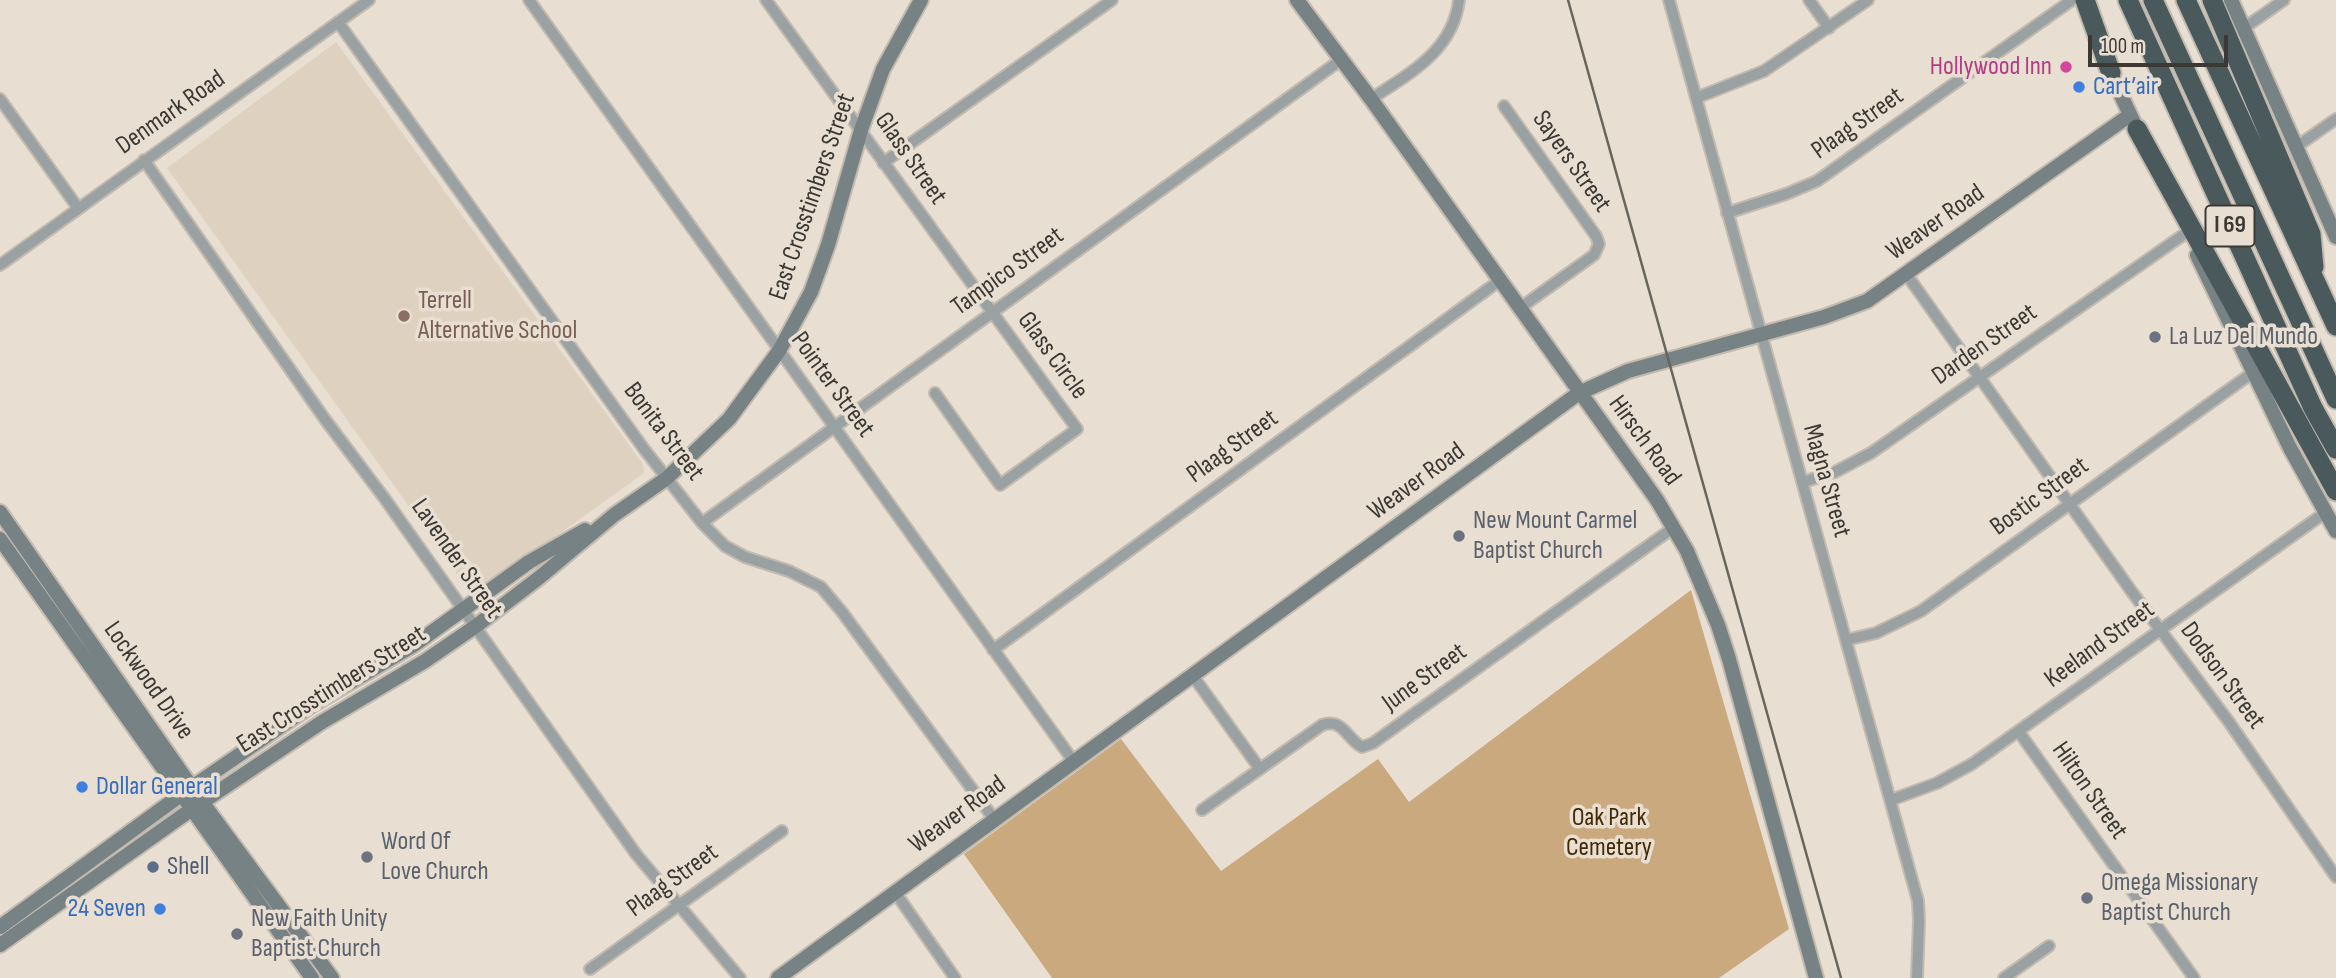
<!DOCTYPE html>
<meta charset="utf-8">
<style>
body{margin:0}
#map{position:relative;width:2336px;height:978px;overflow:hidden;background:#e8dfd2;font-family:"Sofia Sans Condensed",sans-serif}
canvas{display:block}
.scale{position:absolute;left:2088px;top:35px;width:140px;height:32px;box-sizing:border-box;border:4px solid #3c3934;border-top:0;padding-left:9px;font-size:21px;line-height:24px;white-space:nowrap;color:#3c3934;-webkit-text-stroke:5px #e8dfd2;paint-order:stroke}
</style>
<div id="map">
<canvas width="2336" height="978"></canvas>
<div class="scale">100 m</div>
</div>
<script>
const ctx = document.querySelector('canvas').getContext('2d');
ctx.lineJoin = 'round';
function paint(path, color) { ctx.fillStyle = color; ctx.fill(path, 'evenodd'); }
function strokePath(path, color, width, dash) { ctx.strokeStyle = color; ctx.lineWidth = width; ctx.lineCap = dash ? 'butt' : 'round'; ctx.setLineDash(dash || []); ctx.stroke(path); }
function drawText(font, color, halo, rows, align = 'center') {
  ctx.font = font + ' "Sofia Sans Condensed",sans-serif'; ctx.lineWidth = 7; ctx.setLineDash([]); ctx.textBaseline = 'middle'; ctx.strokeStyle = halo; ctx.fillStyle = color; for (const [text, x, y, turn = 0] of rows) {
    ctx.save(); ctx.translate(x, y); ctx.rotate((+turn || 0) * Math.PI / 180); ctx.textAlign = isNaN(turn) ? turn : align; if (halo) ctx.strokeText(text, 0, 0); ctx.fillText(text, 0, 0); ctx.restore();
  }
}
const built = new Path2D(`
 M336,42l307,422 1,9 -171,123 -306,-428z`);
const green = new Path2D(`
 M1691,590l98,339 -70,49h-667l-88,-124 157,-115 100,132 157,-112 31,43z`);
const street = new Path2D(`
 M529,0l545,762
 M766,0l311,429 -77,56 -65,-92
 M1669,0l249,901 1,20 -2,57
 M1809,0l20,28
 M338,22l306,427 58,74 23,23 20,11 44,14 32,16 21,25 152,207
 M2244,28l40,-28
 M1696,98l68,-27 104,-71
 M0,99l78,109
 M1371,99c39,-26 82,-48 88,-99
 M1504,106l92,130 3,8 -5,11 -74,53
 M2296,147l40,-28
 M144,160l180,258 61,81 251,355 104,124
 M883,163l229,-163
 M1727,213l59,-19 31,-13 255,-181
 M0,265l369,-265
 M1907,275l225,317 97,130 107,155
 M1803,482l32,-10 36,-19 315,-220
 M702,523l640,-464
 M1846,640l30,-7 45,-22 331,-238
 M993,650l506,-369
 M1193,676l67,93
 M2019,732l175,246
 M1891,800l46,-17 35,-19 354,-252
 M1202,810l120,-85c21,-7 24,13 40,22l11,-4 300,-215
 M895,892l60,86
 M590,969l192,-138
 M2004,978l45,-32`);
const secondary = new Path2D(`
 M1297,0l74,99 286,401 30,51 31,74 11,34 87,319
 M2231,0l105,237
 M2107,65l27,58
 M2197,255l93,193 46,83
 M0,512l202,290 130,176
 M0,539l312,439
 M0,927l182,-133 130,-89 102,-60 115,-83 56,-32
 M0,945l192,-136 130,-87 103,-61 51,-35 64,-49 74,-62 53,-37 62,-59 50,-68 32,-59 17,-47 33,-115 22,-61 38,-69
 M778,978l801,-585 49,-22 196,-54 43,-16 263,-186`);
const highway = new Path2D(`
 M2085,0l26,73
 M2128,0l185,408 23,41
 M2153,0l183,399
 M2186,0l150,326
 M2212,0l99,234 3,33
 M2137,129l199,362`);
const rail = new Path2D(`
 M1568,0l273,978`);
const markers = [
 [2066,67,7,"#d1479c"],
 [2079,87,7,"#3f7fe0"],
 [404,316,7,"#8d6e63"],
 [2155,337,7,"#6b7280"],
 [1459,536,7,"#6b7280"],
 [82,787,7,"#3f7fe0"],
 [367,857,7,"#6b7280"],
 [153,867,7,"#5c6f8a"],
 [2087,898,7,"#6b7280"],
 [160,909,7,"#3f7fe0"],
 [237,934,7,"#6b7280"]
];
const shields = [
 [2230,226,49]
];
const shieldNames = [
 ["I 69",2230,226]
];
const hotelNames = [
 ["Hollywood Inn",2052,67]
];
const shopNames = [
 ["Cart’air",2093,87],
 ["Dollar General",96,787],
 ["24 Seven",146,909,"right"]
];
const streetNames = [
 ["Denmark Road",171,113,-35],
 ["Plaag Street",1858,124,-35],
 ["Glass Street",910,159,55],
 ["Sayers Street",1571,162,55],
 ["East Crosstimbers Street",813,197,-71],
 ["Weaver Road",1936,223,-35],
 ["Tampico Street",1008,272,-36],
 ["Darden Street",1985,345,-35],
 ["Glass Circle",1052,356,54],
 ["Pointer Street",832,385,54],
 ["Bonita Street",663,432,53],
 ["Hirsch Road",1644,441,54],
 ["Plaag Street",1233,447,-36],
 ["Magna Street",1826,481,74],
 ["Weaver Road",1417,482,-36],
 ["Bostic Street",2040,497,-36],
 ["Lavender Street",456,559,55],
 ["Keeland Street",2100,645,-36],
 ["Dodson Street",2222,676,54],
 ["June Street",1425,678,-36],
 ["Lockwood Drive",148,681,55],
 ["East Crosstimbers Street",332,690,-32],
 ["Hilton Street",2089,791,55],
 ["Weaver Road",958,815,-36],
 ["Plaag Street",673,881,-36]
];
const educationNames = [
 ["Terrell",418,301],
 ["Alternative School",418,331]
];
const worshipNames = [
 ["La Luz Del Mundo",2169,337],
 ["New Mount Carmel",1473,521],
 ["Baptist Church",1473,551],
 ["Word Of",381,842],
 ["Love Church",381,872],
 ["Omega Missionary",2101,883],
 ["Baptist Church",2101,913],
 ["New Faith Unity",251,919],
 ["Baptist Church",251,949]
];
const parkNames = [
 ["Oak Park",1609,818],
 ["Cemetery",1609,848]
];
const serviceNames = [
 ["Shell",167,867]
];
paint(built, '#ded1bf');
paint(green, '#c9a97d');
strokePath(street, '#c2baaf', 14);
strokePath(secondary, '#c2baaf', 18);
strokePath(highway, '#c2baaf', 23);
strokePath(street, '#99a1a2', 10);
strokePath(secondary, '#778284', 14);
strokePath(highway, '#4a595c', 19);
strokePath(rail, '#69655d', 2.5);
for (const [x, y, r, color] of markers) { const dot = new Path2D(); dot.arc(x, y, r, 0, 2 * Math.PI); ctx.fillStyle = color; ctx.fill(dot); strokePath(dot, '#e8dfd2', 2.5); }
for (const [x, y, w] of shields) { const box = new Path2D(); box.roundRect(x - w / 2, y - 20.5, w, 41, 5); ctx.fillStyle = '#e8dfd2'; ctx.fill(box); strokePath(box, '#3c3934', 2); }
drawText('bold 24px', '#3c3934', null, shieldNames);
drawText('26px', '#b23c85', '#e8dfd2', hotelNames, 'right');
drawText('26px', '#366cbe', '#e8dfd2', shopNames, 'left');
drawText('26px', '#3c3934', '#e8dfd2', streetNames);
drawText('26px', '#785e54', '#e8dfd2', educationNames, 'left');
drawText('26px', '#5b616d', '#e8dfd2', worshipNames, 'left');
drawText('26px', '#422b04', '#e8dfd2', parkNames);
drawText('26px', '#4e5e75', '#e8dfd2', serviceNames, 'left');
</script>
